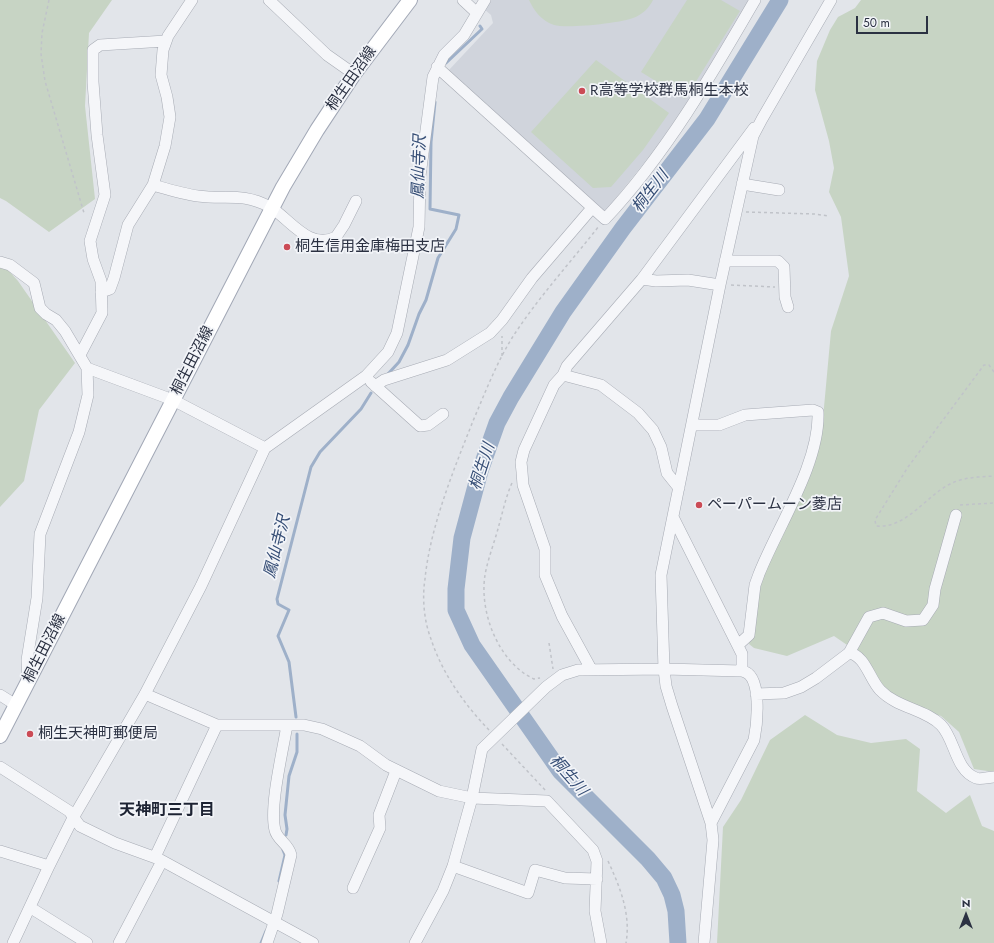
<!DOCTYPE html>
<meta charset="utf-8">
<style>
body{margin:0}
#map{position:relative;width:994px;height:943px;overflow:hidden;background:#e2e5ea;font-family:Jost,sans-serif}
canvas{display:block}
.north{position:absolute;left:946px;top:895px;width:40px;height:40px;-webkit-text-stroke:3px #f2f4f8;paint-order:stroke;rotate:0deg;font-size:11px;font-weight:700;line-height:16px;text-align:center;color:#2b3142}
.north::after{content:'';display:block;margin:auto;width:14px;height:18px;background:#2b3142;clip-path:polygon(50% 0,100% 100%,50% 72%,0 100%)}
.scale{position:absolute;left:856px;top:16px;width:72px;height:18px;box-sizing:border-box;border:2px solid #2b3142;border-top:0;padding-left:5px;font-size:12px;line-height:14px;white-space:nowrap;color:#2b3142;-webkit-text-stroke:3px #f2f4f8;paint-order:stroke}
</style>
<div id="map">
<canvas width="994" height="943"></canvas>
<div class="north">N</div>
<div class="scale">50 m</div>
</div>
<script>
const ctx = document.querySelector('canvas').getContext('2d');
ctx.lineJoin = 'round';
function paint(path, color) { ctx.fillStyle = color; ctx.fill(path, 'evenodd'); }
function strokePath(path, color, width, dash) { ctx.strokeStyle = color; ctx.lineWidth = width; ctx.lineCap = dash ? 'butt' : 'round'; ctx.setLineDash(dash || []); ctx.stroke(path); }
function drawText(font, color, halo, rows, align = 'center') {
  ctx.font = font + ' Jost,"Noto Sans JP",sans-serif'; ctx.lineWidth = 3.5; ctx.setLineDash([]); ctx.textBaseline = 'middle'; ctx.strokeStyle = halo; ctx.fillStyle = color; for (const [text, x, y, turn = 0] of rows) {
    ctx.save(); ctx.translate(x, y); ctx.rotate((+turn || 0) * Math.PI / 180); ctx.textAlign = isNaN(turn) ? turn : align; if (halo) ctx.strokeText(text, 0, 0); ctx.fillText(text, 0, 0); ctx.restore();
  }
}
const built = new Path2D(`
 M490,0h261l-69,111 -29,41 -47,58h-5l-153,-139 45,-48 -2,-8 -7,-6z`);
const green = new Path2D(`
 M0,0h112l-23,33 -4,73 10,93 -46,33 -43,-31 -6,-3z
 M529,0h124c-4,8 -11,15 -20,18 -13,5 -66,11 -79,7 -12,-4 -20,-14 -25,-25z
 M687,0h34l19,11 -55,88 -44,-27z
 M861,0h133v772l-20,-3 -15,-37 -18,-16 -56,-18 -19,-40 -32,-22 -47,20 -33,-8 -5,-4 5,-19 4,-40 61,-142 4,-25 8,-87 18,-55 -8,-59 -12,-25 5,-24 -5,-27 -14,-51 2,-29 13,-31 8,-13 17,-9z
 M596,60l73,53 -26,37 -32,37 -18,1 -62,-56z
 M0,261l18,20 57,82 -36,47 -15,71 -24,26z
 M805,715l32,20 34,8 35,-4 14,10 -3,42 29,22 24,-18 12,31 12,5v112h-277l6,-116 18,-27 29,-60z`);
const stream = new Path2D(`
 M446,63l36,-34 -2,-3
 M387,375l12,-13 9,-17 11,-31 7,-14 12,-42 18,-29 3,-14 -29,-6 1,-67 4,-40
 M296,717l-7,-55 -11,-26 11,-26 -11,-6 -1,-5 34,-132 9,-15 41,-43 10,-16
 M286,835l1,-6 -2,-14 4,-39 8,-24v-18
 M279,881l6,-26 -2,-5
 M261,943l5,-12`);
const river = new Path2D(`
 M678,943l-2,-32 -4,-16 -8,-17 -16,-19 -88,-88 -88,-126 -16,-35v-21l6,-51 18,-67 17,-48 14,-26 52,-85 60,-84 84,-109 73,-119`);
const path = new Path2D(`
 M49,0l-7,33 -1,21 4,27 39,132
 M746,212l69,2 13,2
 M731,285l44,2
 M502,356v-20
 M994,372l-5,-7h-5l-76,102 -33,53 1,6c31,3 50,-31 76,-43 13,-6 28,-6 42,-7
 M512,483c-6,13 -9,28 -13,42 -4,16 -11,33 -14,50 -6,38 14,88 49,104l6,-1
 M960,505l34,-2
 M549,643l4,26
 M489,730c-25,-26 -47,-57 -58,-91 -7,-18 -9,-41 -6,-60 5,-52 29,-110 48,-158 12,-28 23,-57 39,-83 25,-39 58,-75 87,-112
 M502,744l44,47
 M608,861c12,26 23,53 18,82`);
const minor = new Path2D(`
 M269,0l58,55 27,19
 M463,0l14,13
 M437,67l168,152c61,-65 106,-143 150,-219
 M742,184l37,6
 M153,185c14,4 30,9 45,11 28,4 44,-4 72,11 19,11 39,44 66,30l8,-12 12,-24
 M725,261h53l6,6 1,30 3,10
 M0,262l10,3 24,18 6,25 6,6 10,6 9,11 22,37 86,32 92,48
 M642,279l14,2 32,-1 32,5
 M101,292l9,-3 4,-11 14,-53 25,-40 12,-39 5,-29 -3,-20 -6,-22 2,-25 5,-14 24,-36
 M80,355l22,-42 -1,-32 -8,-22 -3,-18 15,-46 -8,-60 -4,-53v-32l7,-5 66,-4
 M563,375l38,10 37,28 15,17 8,17 6,26 12,15
 M371,382l49,44 8,-1 15,-11
 M375,386l9,-6 63,-20 43,-27 12,-13 30,-42 60,-70
 M692,425h27l26,-10 68,-5 5,2c2,51 -40,114 -59,162l-4,11 -6,50 -11,10
 M673,517l69,137v17
 M849,653c16,2 21,27 31,37 17,18 45,19 61,35 14,14 14,45 35,53 4,2 13,-1 18,-1
 M591,669l-29,-53 -17,-41v-26l-22,-64 -1,-13 -1,-10 3,-12 30,-65 9,-10 4,-9 75,-87 112,-151
 M28,681l-1,-21 10,-62 3,-64 39,-102 9,-37 -1,-27
 M145,694l72,31h87l18,4 38,17 26,19 53,26 33,7 75,3 46,49 4,11 -2,50 6,32
 M756,694l28,-1 17,-6 15,-9 33,-25 20,-36 14,-4 23,8 17,-1 10,-15 2,-16 21,-74
 M0,695l16,10
 M0,767l69,44 11,15 35,17 44,16 154,84
 M0,851l49,15
 M155,857l62,-132
 M453,866l75,27 7,-23 30,8 32,1
 M353,888l27,-60 -1,-13 17,-44
 M31,908l56,35
 M13,943l36,-77 24,-48 72,-124 56,-108 64,-138 101,-72 22,-24 9,-19 22,-106 1,-51 13,-99 11,-22 20,-20 21,-35
 M119,943l43,-82
 M267,943l10,-29 14,-59c-2,-11 -14,-15 -16,-25 -6,-23 8,-80 12,-105
 M415,943l28,-52 10,-25 19,-68 10,-49 64,-62 16,-12 16,-5 86,-1 78,2c21,3 15,54 12,69l-43,83
 M704,943l9,-103 -2,-17 -39,-117 -6,-20 -2,-17 -3,-94 59,-290 33,-149 9,-17 69,-119`);
const major = new Path2D(`
 M0,736l283,-549 34,-57 37,-56 56,-74`);
const markers = [
 [582,91,4,"#cb4b56"],
 [287,247,4,"#cb4b56"],
 [699,505,4,"#cb4b56"],
 [30,734,4,"#cb4b56"]
];
const streetNames = [
 ["桐生田沼線",352,79,-55],
 ["桐生田沼線",193,361,-63],
 ["桐生田沼線",45,649,-63]
];
const poiNames = [
 ["R高等学校群馬桐生本校",590,91],
 ["桐生信用金庫梅田支店",295,247],
 ["ペーパームーン菱店",707,505],
 ["桐生天神町郵便局",38,734]
];
const waterNames = [
 ["鳳仙寺沢",420,167,-88],
 ["桐生川",651,192,-52],
 ["桐生川",483,467,-72],
 ["鳳仙寺沢",278,547,-76],
 ["桐生川",568,776,49]
];
const neighbourhoodNames = [
 ["天神町三丁目",167,811]
];
paint(built, '#d0d4dc');
paint(green, '#c7d4c4');
strokePath(stream, '#9eb0c9', 3);
strokePath(river, '#9eb0c9', 17);
strokePath(minor, '#a7abb4', 12);
strokePath(major, '#a2a8b6', 16);
strokePath(path, '#c0c3c9', 1.5, [3, 3]);
strokePath(minor, '#f5f6f9', 11);
strokePath(major, '#fff', 14);
for (const [x, y, r, color] of markers) { const dot = new Path2D(); dot.arc(x, y, r, 0, 2 * Math.PI); ctx.fillStyle = color; ctx.fill(dot); strokePath(dot, '#f2f4f8', 1.5); }
drawText('15px', '#2b3142', '#f2f4f8', streetNames);
drawText('15px', '#2b3142', '#f2f4f8', poiNames, 'left');
drawText('italic 16px', '#354d75', '#f2f4f8', waterNames);
drawText('bold 16px', '#1d2333', '#f2f4f8', neighbourhoodNames);
</script>
